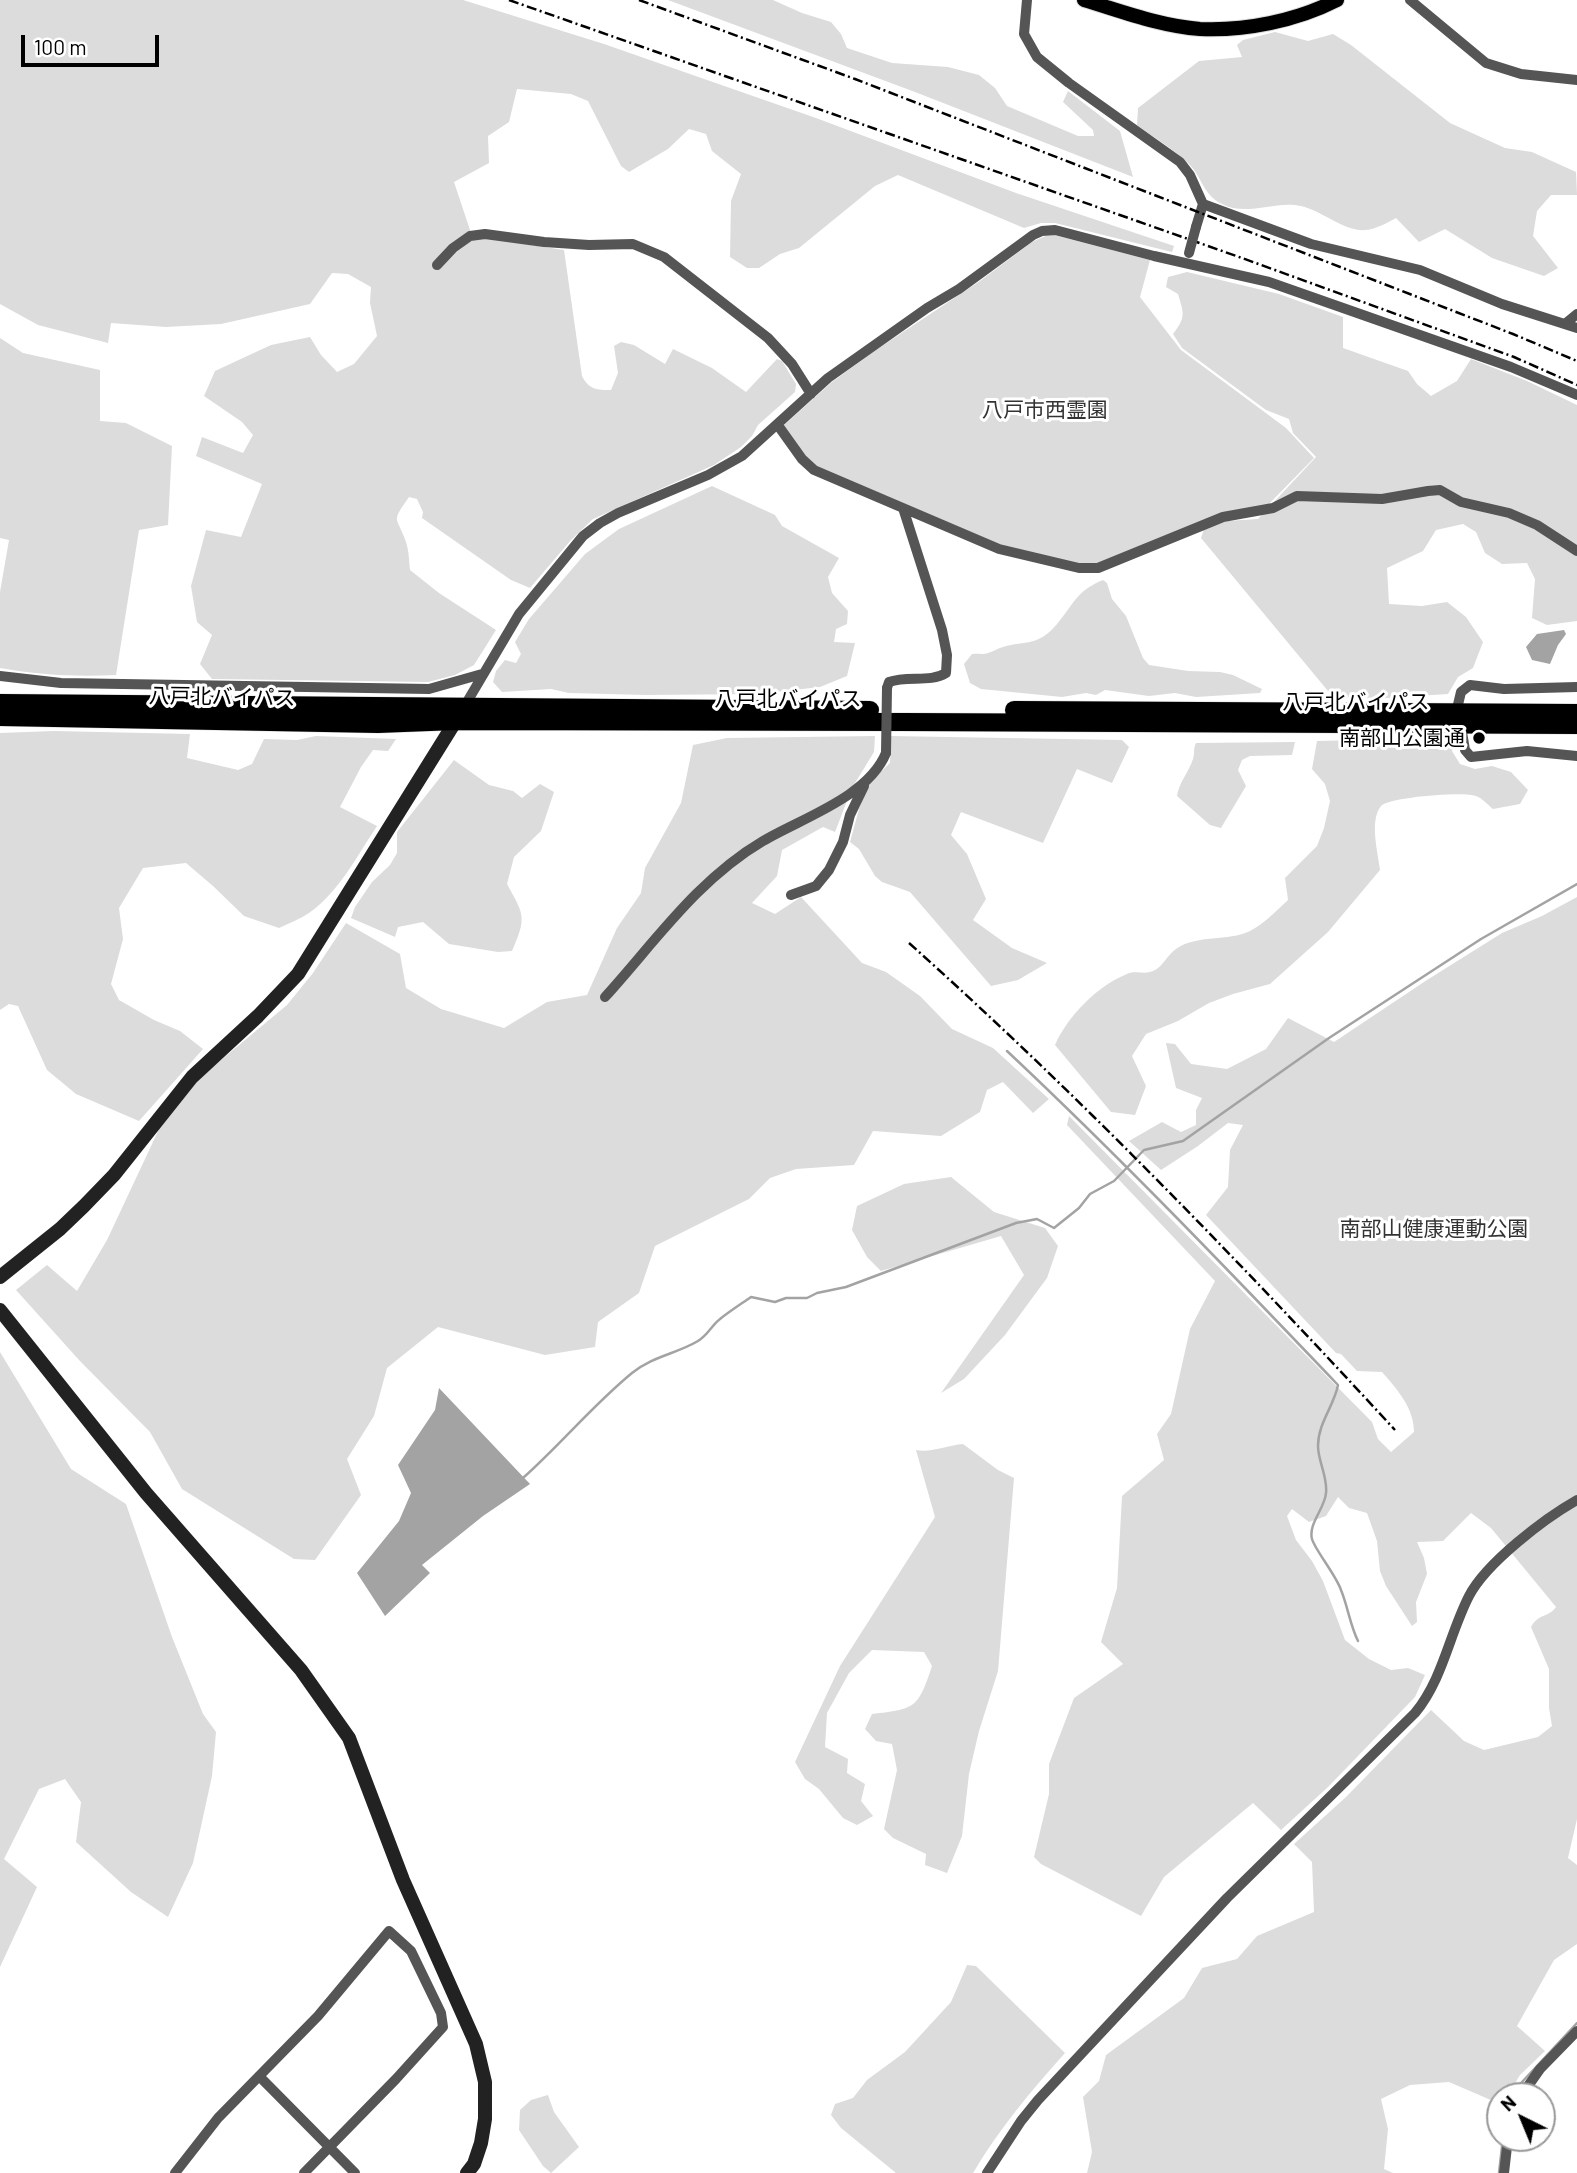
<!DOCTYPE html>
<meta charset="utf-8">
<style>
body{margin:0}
#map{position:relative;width:1577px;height:2173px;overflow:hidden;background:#fff;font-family:Barlow,sans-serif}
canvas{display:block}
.north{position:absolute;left:1486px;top:2082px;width:70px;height:70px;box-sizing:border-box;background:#fff;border:2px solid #999;border-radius:50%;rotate:317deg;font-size:19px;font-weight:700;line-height:28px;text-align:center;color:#000}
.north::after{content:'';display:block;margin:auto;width:24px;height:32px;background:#000;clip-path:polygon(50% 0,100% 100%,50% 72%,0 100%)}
.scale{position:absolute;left:21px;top:35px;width:138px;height:32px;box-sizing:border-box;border:4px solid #000;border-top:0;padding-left:9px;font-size:21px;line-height:24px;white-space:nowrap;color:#000;-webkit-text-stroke:5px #fff;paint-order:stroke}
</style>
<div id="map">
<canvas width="1577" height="2173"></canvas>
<div class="north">N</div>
<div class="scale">100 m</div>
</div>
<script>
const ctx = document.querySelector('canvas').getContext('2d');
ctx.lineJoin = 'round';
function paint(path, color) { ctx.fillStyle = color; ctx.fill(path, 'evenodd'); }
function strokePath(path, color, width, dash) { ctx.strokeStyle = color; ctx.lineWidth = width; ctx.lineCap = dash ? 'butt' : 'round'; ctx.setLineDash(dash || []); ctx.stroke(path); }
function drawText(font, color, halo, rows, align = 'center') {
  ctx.font = font + ' Barlow,"Noto Sans JP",sans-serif'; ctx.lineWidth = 6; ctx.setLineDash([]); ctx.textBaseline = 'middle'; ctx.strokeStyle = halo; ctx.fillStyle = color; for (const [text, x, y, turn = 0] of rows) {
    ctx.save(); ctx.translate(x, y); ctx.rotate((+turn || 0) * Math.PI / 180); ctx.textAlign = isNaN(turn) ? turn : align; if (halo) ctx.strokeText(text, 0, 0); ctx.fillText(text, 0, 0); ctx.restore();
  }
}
const green = new Path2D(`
 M0,0h463l141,44 212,74 200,75 158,53 -2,6 -117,-29h-14l-17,5 -126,-53 -23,11 -76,62 -19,6 -21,14h-12l-17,-11 1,-56 10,-27 -29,-23 -6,-17 -17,-5 -21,20 -39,23 -8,-6 -33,-65 -17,-7 -54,-5 -8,33 -21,14 1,27 -35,19 18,54 92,14 18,126c7,14 15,14 29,14l7,-17 -4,-27 7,-4 13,3 31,19 8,-15 39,19 34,24 31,-33 5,2 14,23 -1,8 -37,33 -6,11 -11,11 -27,18 -121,54 -22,21 -41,48 -19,-8 -89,-62 1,-6 -6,-13 -8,-2c-19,27 -12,18 -3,45 3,9 3,19 4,28l29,23 57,37 -22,35 -19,10 -27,7 -216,-3 -12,-15 12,-29 -15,-13 -6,-36 15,-56 35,7 21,-53 -66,-28 6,-19 41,16 10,-18 -11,-13 -38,-26 11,-25 56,-26 39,-8 11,18 16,17 17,-8 23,-28 -7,-33 1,-16 -23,-13 -16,-1 -22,31 -89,20 -55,3 -55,-4 -3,20 -70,-18 -38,-21z
 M668,0h105l29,13 29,9 10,12 6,14 45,15 56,4 31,8 16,13 12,18 71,30h16l-1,-6 -30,-28 5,-11 52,40 13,46 -218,-85z
 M1275,32l33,9 25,-7 18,11 99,78 55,25 27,4 44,20 1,23h-26l-14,16 -4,25 25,32 -14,8 -52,-18 -47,-29 -26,13 -23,-24c-9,5 -20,11 -30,12 -22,2 -43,-19 -65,-24 -26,-6 -54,11 -79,-2 -19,-9 -20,-27 -33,-40 -15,-15 -35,-26 -52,-39l1,-17 61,-47 43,-4 -5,-12 6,-5z
 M1050,234l100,26 -10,37 41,53 105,78 28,30 -48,49 -173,60 -91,-20 -190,-81 -29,-40 49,-44 44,-32 104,-69 52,-39z
 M1187,272l92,22 64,23v31l65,23 9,13 14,12 26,-15 14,-22 56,22 50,24v216l-30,4 -15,-7 3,-39 -8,-16 -25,1 -17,-11 -9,-21 -13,-8 -27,6 -13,21 -36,17 2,36 33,2 25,-4 19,15 17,25 -10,26 -15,9 -10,17 -62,4 -53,-1 -132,-159 3,-9 23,-8 31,-2 58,-62 -23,-24 -4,-14 -23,-9 -84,-62 -9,-14c13,-17 11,-20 5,-40l-12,-7 2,-10z
 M0,338l23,15 77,17v51l26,2 46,23 -4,79 -29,5 -23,145c-40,2 -77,0 -116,-7v-76l9,-52 -9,-2z
 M712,486l63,29 7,11 57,32 -11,19 4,16 16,18 -1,13 -11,5 -2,13 21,1 -8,33 -27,11 -63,7 -111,1 -77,-2 -18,-4 -49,3 -9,-10 3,-11 9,-11 11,3 5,-9 -6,-12 14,-23 56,-65 34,-25z
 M1103,580l4,3 5,16 14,17 17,42 6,7 39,6 32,1 13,3 29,14 -2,4 -64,4 -21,-4 -26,3 -44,-6 -9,5 -10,-2 -24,4 -81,-8 -11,-6 -6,-19 8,-10c5,-1 11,1 16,-1 5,-1 10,-5 15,-6 23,-7 35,0 54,-23 17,-20 19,-33 46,-44z
 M54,731l136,3 -3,24 51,12 14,-6 12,-25 33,1 19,-4 80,3 -8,12 -15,-1 -12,17 -21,40 37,19c-20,30 -38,66 -68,87 -9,6 -20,10 -30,15l-35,-12 -31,-30 -27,-23 -43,5 -24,40 4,31 -12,45 8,16 35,20 26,11 23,18 -64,72 -63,-27 -29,-24 -29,-64 -9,-2 -9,6v-277z
 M875,736l-1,16 -22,36 -17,44 -12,-5 -41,23 -5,26 -25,27 23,11 26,-17 61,66 24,9 34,24 32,33 41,19 56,51 -16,14 -30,-31 -16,8 -7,22 -39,24 -68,-5 -19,34 -58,4 -26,9 -21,21 -94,47 -16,47 -41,29 -3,25 -50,8 -107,-28 -51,41 -13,48 -27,43 14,36 -46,65 -21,-1 -112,-70 -32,-57 -71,-72 -63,-70 31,-25 30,26 30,-51 53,-113 37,-47 90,-75 26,-32 33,-50 54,31 6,34 35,21 63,19 43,-26 40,-7 30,-67 24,-35 4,-25 36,-65 12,-58 34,-7z
 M891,736l231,4 7,7 -17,36 -35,-14 -34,74 -82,-31 -10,23 16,19 19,45 -13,21 39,28 35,15 -29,17 -27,6 -81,-94 -28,-10 -7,-6 -16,-27 -9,-7 9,-33 11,-27 20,-19z
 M1441,738l14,5 -3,8 8,13 15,5 17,-3 19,6 17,18 -8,14 -27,5c-5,-4 -11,-11 -17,-13 -11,-5 -87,1 -95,10 -12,15 -3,46 -1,64l-52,62 -58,52 -37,10 -24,9 -31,18 -32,13 -14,22 14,30 -11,29 -24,-3 -56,-67c13,-29 42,-59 72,-71 9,-4 18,1 26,-3 10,-4 14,-16 23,-22 21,-15 52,-7 74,-18 14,-7 26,-20 38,-31l-3,-22 32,-32 7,-18 6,-27 -5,-17 -13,-15 5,-28z
 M1295,742l-3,13 -42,1 -8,4 -4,10 8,16 -25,42 -11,-3 -33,-29c2,-14 12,-24 16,-37 2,-6 0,-10 3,-16z
 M454,760l35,25 24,6 9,7 18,-14 14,8 -13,39 -27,26 -7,27c17,31 20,33 5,67l-14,1 -49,-8 -26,-22 -25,5 -3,10 -44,-19 4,-11 17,-25 18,-17 7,-12v-21z
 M1577,897v922l-9,39 9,7v79l-23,16 -37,66 28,25 -25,24 -13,21h-7v8l-51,-22 -39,3 -29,14 7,30 -4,40 9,4h-306l5,-21 -9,-55 16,-16 7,-26 78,-57 18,-30 35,-9 20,-23 57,-24 -2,-50 -18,-18 52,-47 85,-87 33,31 20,9 54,-13 14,-11 -3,-18v-39l-18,-42c8,-14 17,-9 25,-20l-65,-79 -20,-15 -28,28 -26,1 7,16 3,16 -11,28 1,20 -5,4 -26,-40 -6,-15 -3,-30 -10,-28 -18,-5 -11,-11 -12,19 -17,6 -17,-13 -5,7 9,24 16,21 11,20 22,59 24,19 22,11 17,-2 17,7 -10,22 -87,90 -47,43 -28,-27 -89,74 -23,39 -100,-52 -7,-7 15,-63v-30l25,-66 49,-34 -22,-22 16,-54 5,-92 42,-36 -7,-26 14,-20 19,-85 25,-48 -148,-156 2,-9 303,306 6,17 13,13 23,-20c0,-24 -17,-43 -32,-60l-25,-1 -16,-17 -5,-1 -130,-138 22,-28 2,-37 13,-25 -15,-2 -30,23 -37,24 -32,-29 33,-19 19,10 15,-7v-15l6,-12 -26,-10 -10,-45 9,1 16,20 36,5 39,-20 22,-31 46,24 93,-62 75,-47 40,-17z
 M951,1177l43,35 51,16 13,18 -11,32 -42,57 -41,44 -23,14 83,-118 -23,-39 -120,35 -14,-14 -15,-27 5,-24 47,-22z
 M0,1352l71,117 55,35 46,133 31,77 13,18 -4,44 -19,87 -25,54 -37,-25 -55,-50 5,-40 -16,-23 -26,10 -35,70 33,28 -37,80z
 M963,1444l35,26 16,8 -16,193 -19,60 -10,43 -7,62 -15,37 -22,-8 1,-11 -33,-16 -9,-9 13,-59 -5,-26 -16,-3 -11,-12 7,-15c44,-5 46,-6 60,-48l-8,-14 -52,-2 -23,23 -22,40 -2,34 23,12 -1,14 18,11 -4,17 12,15 -16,9 -14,-7 -24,-29 -14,-10 -10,-17 45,-96 95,-149 -19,-67c15,3 32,-5 47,-6z
 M967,1965l9,1 89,87c-34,38 -66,76 -92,120h-77l-55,-45 -10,-13 4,-11 18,-6 14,-18 38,-28 46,-50z
 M548,2095l6,17 25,35 -28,26 -8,-7 -24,-36 1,-20 11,-10z`);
const water = new Path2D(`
 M1564,630l2,4 -8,11 -8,19 -18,-4 -6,-13 11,-13z
 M439,1388l91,96 -47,32 -61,49 8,8 -45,43 -28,-43 42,-52 12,-28 -13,-28 37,-55z`);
const stream = new Path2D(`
 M1007,1051c114,107 223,221 331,334 -4,21 -20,38 -20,61 0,15 10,32 8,47 -1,15 -18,31 -14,46 3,11 24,36 29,51 7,17 9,35 17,51
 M524,1477c37,-33 69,-72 108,-104 21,-17 44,-19 66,-32 10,-6 14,-16 22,-22 10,-8 21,-15 31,-22l24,5 11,-4h21l10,-5 29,-6 170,-64 21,-4 17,9 25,-20 11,-14 24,-13 30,-31 39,-9 146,-103 152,-99 96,-55
 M1514,2096l8,-14 55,-59
 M1499,2173l4,-35`);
const street = new Path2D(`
 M1027,0l-3,34 13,23 32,26 111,79 10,13 13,29 108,40 109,26 82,34 75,24
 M1410,0l76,63 35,11 56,6
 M1196,227l7,-23
 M437,265l16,-17 17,-12 15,-2 59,8 45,3 44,-1 31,13 104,81 24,26 19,30
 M1566,323l11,-9
 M777,424l25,35 12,11 185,79 80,19h19l125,-51 50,-9 24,-12 85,3 46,-8 12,-1 21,12 48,11 28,12 40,26
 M0,676l61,7 368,6 53,-15
 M887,688l2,-6c18,-7 41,1 57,-9l1,-18 -5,-25 -39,-122
 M464,707l55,-93 64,-78 17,-13 18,-10 90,-38 34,-19 86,-78 99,-70 32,-19 74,-54 9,-4 13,-1 99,26 115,26 242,85 66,28
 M1456,713l5,-21 9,-7 34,4 73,-2
 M1461,726l4,24 6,7 56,-6 50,5
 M791,895l25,-9 13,-16 14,-28 7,-27 14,-29
 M605,997c50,-55 92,-117 158,-156 39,-23 105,-44 123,-88
 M259,2076l96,97
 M1521,2096l19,-27 37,-38
 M175,2173l43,-55 100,-102 71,-85 22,20 30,62 2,14 -47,52 -92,94
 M987,2173l34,-52 17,-21 189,-202 188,-185c28,-34 34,-78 54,-117 17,-33 76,-78 108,-96
 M1504,2173l4,-35`);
const secondary = new Path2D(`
 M0,1277l60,-48 24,-23 30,-31 78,-98 66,-61 40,-42 162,-260
 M0,1310l146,183 155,177 48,68 54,142 73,164 9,38v37l-4,24 -7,21 -7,9`);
const primary = new Path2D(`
 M1084,0c37,11 76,26 116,29 45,2 96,-8 137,-29`);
const highway = new Path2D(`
 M0,703l870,7
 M1014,710l563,3
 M0,717l378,7 78,-3 446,1 675,3`);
const rail = new Path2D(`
 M509,0l733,258 272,99 63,28
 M639,0l216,79 658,255 64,27
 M909,943c171,153 330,318 486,487`);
const streetBridge = new Path2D(`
 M1189,253l7,-26
 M886,753l1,-65`);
const markers = [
 [1479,738,7,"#000"]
];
const parkNames = [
 ["八戸市西霊園",1045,410],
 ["南部山健康運動公園",1434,1229]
];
const streetNames = [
 ["八戸北バイパス",222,697,1],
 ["八戸北バイパス",788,699],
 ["八戸北バイパス",1356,702]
];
const poiNames = [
 ["南部山公園通",1465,738]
];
paint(green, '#dcdcdc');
paint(water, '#a3a3a3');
strokePath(stream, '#a3a3a3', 2.5);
strokePath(primary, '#dbdbdb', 16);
strokePath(highway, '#dbdbdb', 19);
strokePath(street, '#555', 10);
strokePath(secondary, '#222', 14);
strokePath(primary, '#000', 14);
strokePath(highway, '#000', 18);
strokePath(rail, '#000', 2.5, [10, 3.5, 2, 3.5]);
strokePath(streetBridge, '#555', 10);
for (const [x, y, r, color] of markers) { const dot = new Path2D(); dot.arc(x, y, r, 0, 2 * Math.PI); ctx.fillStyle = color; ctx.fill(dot); strokePath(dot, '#fff', 2.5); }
drawText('21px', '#333', '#fff', parkNames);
drawText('21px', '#000', '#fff', streetNames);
drawText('21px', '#000', '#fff', poiNames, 'right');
</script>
